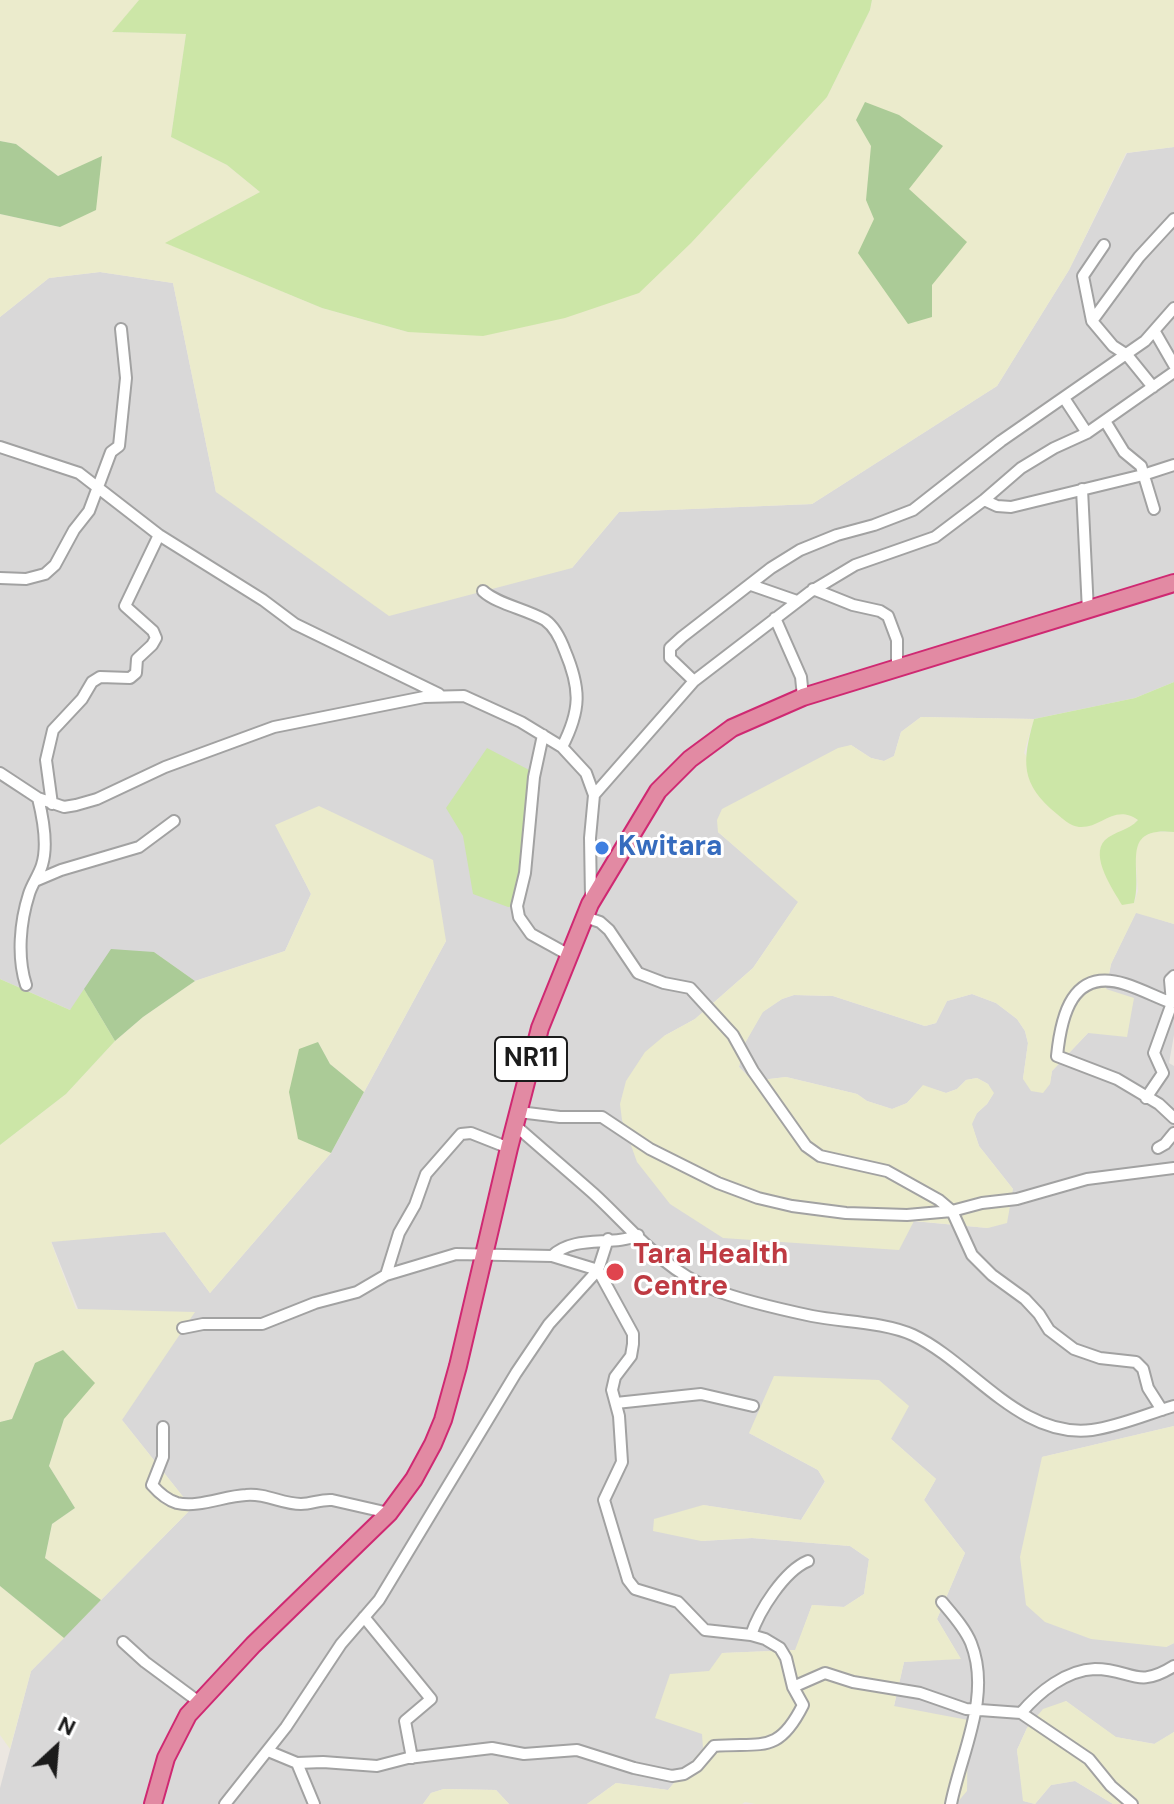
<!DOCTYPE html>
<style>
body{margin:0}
#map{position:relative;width:1174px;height:1804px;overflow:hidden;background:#ece7e1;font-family:"DM Sans",sans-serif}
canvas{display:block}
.north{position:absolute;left:16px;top:1708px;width:80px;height:80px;-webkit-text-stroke:6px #fff;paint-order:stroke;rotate:26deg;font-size:22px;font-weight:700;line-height:32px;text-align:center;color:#1b1b1b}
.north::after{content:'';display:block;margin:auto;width:28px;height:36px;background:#1b1b1b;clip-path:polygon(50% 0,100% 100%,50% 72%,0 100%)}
</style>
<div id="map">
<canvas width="1174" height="1804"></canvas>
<div class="north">N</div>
</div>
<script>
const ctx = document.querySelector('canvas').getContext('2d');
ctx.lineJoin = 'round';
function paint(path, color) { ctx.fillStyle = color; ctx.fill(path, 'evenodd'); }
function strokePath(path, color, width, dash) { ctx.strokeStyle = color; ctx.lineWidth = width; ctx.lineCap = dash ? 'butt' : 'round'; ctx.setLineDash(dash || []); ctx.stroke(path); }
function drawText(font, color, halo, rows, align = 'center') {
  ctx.font = font + ' "DM Sans",sans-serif'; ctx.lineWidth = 6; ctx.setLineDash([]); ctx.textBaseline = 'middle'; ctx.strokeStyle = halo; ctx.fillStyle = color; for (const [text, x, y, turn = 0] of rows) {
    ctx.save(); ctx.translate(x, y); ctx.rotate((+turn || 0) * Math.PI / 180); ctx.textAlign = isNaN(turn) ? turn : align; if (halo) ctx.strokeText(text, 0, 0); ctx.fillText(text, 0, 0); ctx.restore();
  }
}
const residential = new Path2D(`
 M1174,147v535l-39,16 -101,21 -113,-2 -20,15 -7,24 -10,5 -13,-3 -20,-13 -133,87 81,69 -46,67 -58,51 -31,17 249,185 74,7 26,-39 -34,-43 -8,-23 6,-10 10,-9 6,-10 -5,-10 -11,-6 -11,2 -9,9 -11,4 -23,-7 -16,17 -15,6 -25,-8 -10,-7 -71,-17 -33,4 -14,-14 6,-24 17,-31 20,-13 12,-4 39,1 92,30 11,-3 11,-22 25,-7 24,9 21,16 8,12 3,12 -5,36 27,4 2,-12 36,-38 18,-43 5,-26 25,-52 38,12v111l-5,28 5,3v360l-132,31 124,190 8,-4v89l-19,12 -40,-7 -49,-36 -39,27 -10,22 7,51 11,3 16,-19 24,-4 38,23h-157l-62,-98 10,-44 56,-4 -23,-39 28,-66 -41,-53 12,-21 -45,-40 -142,-6 69,37 7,11 -24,39 -98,-15 -2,36 51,-3 98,8 19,13 -5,35 -20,13 -32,-2 -16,45 -73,3 -20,81 1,14 -36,42 -52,-7 -29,21h-78l-13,-14 -52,-1 -13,4 -8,11h-423v-16l31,-117 161,-163 -70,-88 -71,-179 114,-9 45,61 121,-140 115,-212 -170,-116 35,69 -26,57 -90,30 -41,-29 -84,58 -70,-31v-662l49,-39 51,-6 73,11 43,209 356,76 47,-56 193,-8 185,-118 72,-116 58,-117z`);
const farmland = new Path2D(`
 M0,0h139l-26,32 73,2 -15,103 56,28 33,27 -94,51 156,65 86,24 419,-235 43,-87 2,-10h302v147l-48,6 -57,117 -72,116 -185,118 -193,8 -47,56 -183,48 -173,-124 -43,-209 -73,-11 -51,6 -49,39v-103l60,13 42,-70 -44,19 -42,-32 -16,-3z
 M921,717l113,2 -10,34 56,74 37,-13 12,-1 9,7 -10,10 -23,10 29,63 4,-12 -3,-40 6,-13 11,-6h22v92l-38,-11 -25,51 -5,25 28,9 -7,39 -39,-4 -36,38 -2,13 -7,9 -12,-2 -8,-12 5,-36 -3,-12 -8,-12 -21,-16 -24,-9 -25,7 -11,22 -11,3 -92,-30 -39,-1 -12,4 -19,13 -18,31 -6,24 14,14 33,-4 71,17 10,7 25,8 15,-6 16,-18 23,8 11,-4 9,-9 11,-2 11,6 6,9 -7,11 -10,9 -5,11 7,22 34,43 -6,34 -19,5 -74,-7 -15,29 -176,-12 -53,-34 -33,-42 -15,-42 -2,-16 6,-23 19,-29 19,-16 31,-17 58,-51 45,-66 -80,-70 -1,-12 5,-11 116,-61 13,-3 20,13 13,3 10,-5 7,-24z
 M319,806l114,54 13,81 -82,151 -34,-28 -12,-22 -20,96 33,15 -121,140 -45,-61 -114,10 25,67 119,3 -73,108 70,88 -91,92 -56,-42 7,-34 23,-16 -26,-42 15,-47 -29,-56 -23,56 -12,3v-277l66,-51 49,-53 28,-24 52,-36 90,-30 26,-57 -36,-69z
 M774,1376l105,4 30,26 -18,33 45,40 -12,21 41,53 -28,66 24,40 -57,3 -10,44 74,14 -1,71 -11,13h-201l-10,-2 -3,2h-155l29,-21 52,7 35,-42 -1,-14 -47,-16 15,-44 39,-3 13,-18 73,-3 17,-45 32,2 20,-13 5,-35 -19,-13 -98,-8 -51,3 -48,-10 1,-12 49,-14 98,15 24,-38 -7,-12 -69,-37z
 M1174,1426v217l-8,4 -75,-8 -46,-17 -19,-17 -6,-48 22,-100z
 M0,1586l64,52 -33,33 -21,78 -10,-14z
 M1066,1701l50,36 38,7 20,-12v72h-61l-38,-23 -24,4 -16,19 -12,-3 -6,-51 10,-22 16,-19z
 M444,1789l52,1 13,14h-86l8,-11z`);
const grass = new Path2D(`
 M139,0h733l-2,10 -43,87 -136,146 -52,50 -74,25 -82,18 -75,-4 -86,-24 -157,-65 95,-51 -33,-27 -56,-28 15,-103 -74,-2z
 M1174,682v150c-57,-6 -30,38 -40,71l-12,2c-8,-14 -33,-49 -17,-65 10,-9 23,-9 33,-20 -24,-17 -37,9 -59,7 -9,-1 -16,-8 -22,-13 -37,-30 -35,-52 -23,-95l101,-21z
 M487,748l48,25 -18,133 -9,1 -35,-13 -10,-58 -17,-28z
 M0,979l70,31 14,-21 31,52 -49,53 -66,51z`);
const forest = new Path2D(`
 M865,102l34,13 44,31 -34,43 58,53 -35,43v32l-24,7 -50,-71 16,-34 -8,-19 5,-54 -15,-26z
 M0,141l16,3 42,32 44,-20 -6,54 -36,17 -60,-13z
 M111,949l43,3 41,29 -52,36 -28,24 -31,-52z
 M318,1042l12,22 34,28 -33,61 -33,-14 -9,-47 10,-43z
 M63,1350l32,33 -31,36 -15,47 26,42 -23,16 -7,34 56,42 -37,38 -64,-52v-164l12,-3 23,-56z`);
const minor = new Path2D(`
 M1104,245l-21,31 9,45 21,25 14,9 26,32
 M1092,321l47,-64 35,-38
 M1155,332l19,33
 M1064,398l23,35
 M1105,421l19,31 17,14 13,43
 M0,447l79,26 80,62 104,65 32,24 144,70
 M1082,489l6,122
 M984,500l13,6 14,1 132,-32 31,-10
 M0,578l26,1 19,-5 10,-9 19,-35 15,-19 22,-59 8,-6 7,-68 -5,-49
 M751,585l46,16
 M813,589l40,16 27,6 8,5 9,24v27
 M483,591c14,13 43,18 62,29 10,7 16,20 20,31 16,38 16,59 -3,96
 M775,618l26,59 2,20
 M694,681l-24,-23v-10l12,-11 89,-69 29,-18 37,-15 37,-10 39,-15 88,-69 144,-100 29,-33
 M543,735l-9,42 -9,96 -8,33 2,11 12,17 38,21
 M0,773l38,25 26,9 12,-2 21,-6 68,-32 109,-40 150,-30 40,-1 57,26 41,25 24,26 8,22 -4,43 1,60
 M594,795l100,-114 116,-89 45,-27 80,-28 49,-37 37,-32 33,-20 33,-15 87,-61
 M52,804l-6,-44 7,-30 29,-31 10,-17 8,-5 30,1 6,-5 1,-14 15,-14 4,-7 -3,-7 -28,-25 34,-71
 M35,881l26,-11 78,-23 35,-26
 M585,917l15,5 9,8 29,43 26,10 26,5 43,47 20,36 53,75 14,10 67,15 52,29 13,11 20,44 20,20 33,24 14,15 10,16 25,19 26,9 36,4 7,7 5,19 14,22
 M26,985c-9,-28 -6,-63 3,-91 3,-10 10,-19 13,-29 6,-19 1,-47 -4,-67
 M1172,1003c-16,-6 -31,-14 -47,-19 -53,-17 -64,32 -68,72l60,23 42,25 15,14
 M1146,1098l17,-25 -9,-20 18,-50 -2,-23 4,-4
 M519,1112l41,5h42l48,32 68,34 40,15 34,8 54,7 61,2 45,-4 30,-8 35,-4 70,-20 87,-11
 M516,1126c26,23 52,45 78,68 36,33 70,77 118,95 31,12 67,20 100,27 31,6 72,6 101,19 59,28 107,104 179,95 28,-4 55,-16 82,-24
 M1158,1148l7,-4 9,-11
 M552,1256c23,-22 61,-9 86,-21
 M386,1275l13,-42 16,-28 11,-31 35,-40 10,-1 38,15
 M183,1328l20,-4h59l53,-21 42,-11 29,-17 70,-21 96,2 46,14 35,64v10l-2,12 -16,21 -3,13 7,26 3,46 -18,38 24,80 7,9 43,13 27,28 46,5 14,4 15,9 6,10 7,29 10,18c-25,50 -41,37 -89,41l-17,20 -13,8 -12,2 -38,-8 -57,-18 -53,4 -32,-6 -84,10 -31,8 -54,-4 -26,1 -29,-12
 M616,1403l85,-9 52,12
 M163,1427v30l-11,28c7,8 15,15 25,18 21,5 47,-7 69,-8 20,-2 36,9 55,9 11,0 20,-5 31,-4l57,13
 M942,1602c10,12 23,26 29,41 21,53 -10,110 -20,161
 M364,1617l67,82 -26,22 7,37
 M751,1635c8,-24 33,-64 57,-74
 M123,1642l22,20 54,40
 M793,1687l32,-14 28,9 67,11 46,16 55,4c18,-21 45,-43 74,-44 37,0 41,21 79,-3
 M1021,1713l68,46 22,27 21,18
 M297,1763l17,41
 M225,1804l61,-77 55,-83 38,-44 137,-227 33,-49 49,-54 10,-31`);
const highway = new Path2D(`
 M153,1804l13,-46 22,-43 65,-70 136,-132 25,-34 19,-35 10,-24 15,-54 51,-218 31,-120 50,-124 68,-113 32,-32 42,-31 71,-31 371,-114`);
const markers = [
 [602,848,8,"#3f7fe0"],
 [615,1272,10,"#e0444e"]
];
const shields = [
 [531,1059,72]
];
const shieldNames = [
 ["NR11",531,1059]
];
const shopNames = [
 ["Kwitara",618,848]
];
const healthNames = [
 ["Tara Health",633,1256],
 ["Centre",633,1288]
];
paint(residential, '#d9d8d8');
paint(farmland, '#ebebcc');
paint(grass, '#cce6a7');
paint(forest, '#abcb97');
strokePath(minor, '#a2a2a2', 14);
strokePath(highway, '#cf2972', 20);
strokePath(minor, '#fff', 10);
strokePath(highway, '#e28aa3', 16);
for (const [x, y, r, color] of markers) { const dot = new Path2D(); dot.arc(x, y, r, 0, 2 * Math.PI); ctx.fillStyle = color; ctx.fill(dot); strokePath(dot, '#fff', 3); }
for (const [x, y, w] of shields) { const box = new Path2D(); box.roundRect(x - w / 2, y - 22, w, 44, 6); ctx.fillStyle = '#fff'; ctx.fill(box); strokePath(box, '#1b1b1b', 2); }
drawText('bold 26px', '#1b1b1b', null, shieldNames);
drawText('bold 28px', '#366cbe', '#fff', shopNames, 'left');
drawText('bold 28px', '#be3a42', '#fff', healthNames, 'left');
</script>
